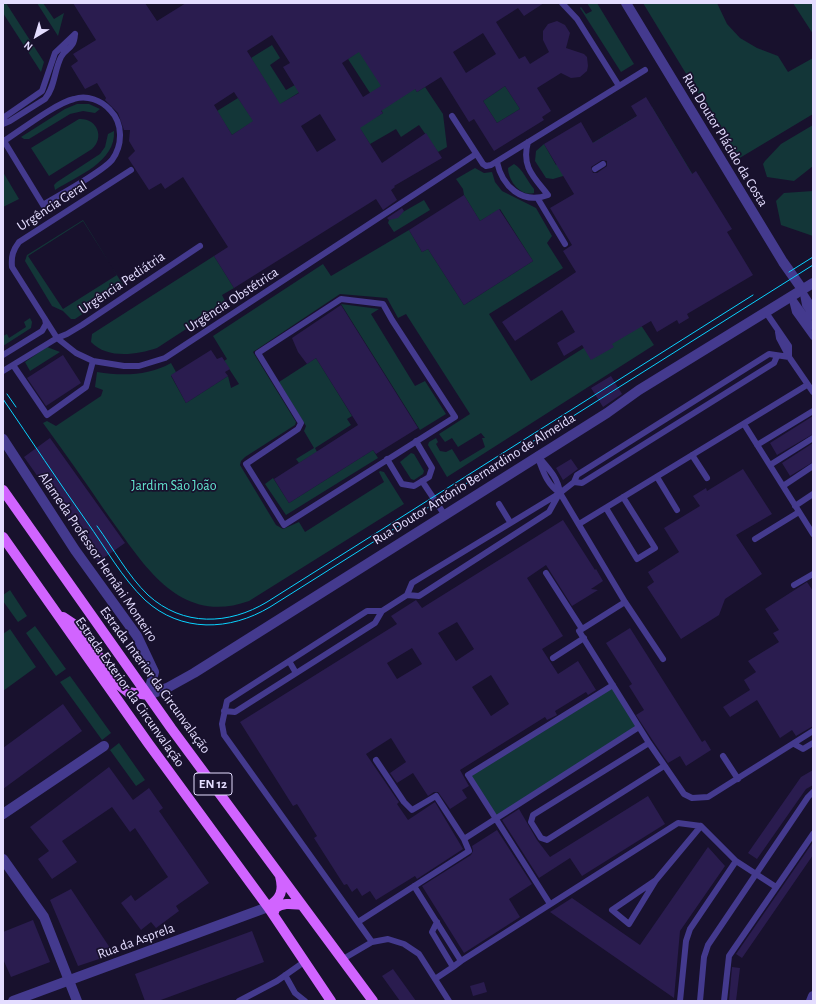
<!DOCTYPE html>
<meta charset="utf-8">
<style>
body{margin:0}
#map{position:relative;width:816px;height:1004px;overflow:hidden;background:#18112d;font-family:"Alegreya Sans",sans-serif}
canvas{display:block}
.frame{position:absolute;inset:0;border:4px solid #e4ddff;pointer-events:none}
.north{position:absolute;left:16px;top:16px;width:40px;height:40px;-webkit-text-stroke:3px #18112d;paint-order:stroke;rotate:218deg;font-size:11px;font-weight:700;line-height:16px;text-align:center;color:#e4ddff}
.north::after{content:'';display:block;margin:auto;width:14px;height:18px;background:#e4ddff;clip-path:polygon(50% 0,100% 100%,50% 72%,0 100%)}
</style>
<div id="map">
<canvas width="816" height="1004"></canvas>
<div class="frame"></div>
<div class="north">N</div>
</div>
<script>
const ctx = document.querySelector('canvas').getContext('2d');
ctx.lineJoin = 'round';
function paint(path, color) { ctx.fillStyle = color; ctx.fill(path, 'evenodd'); }
function strokePath(path, color, width, dash) { ctx.strokeStyle = color; ctx.lineWidth = width; ctx.lineCap = dash ? 'butt' : 'round'; ctx.setLineDash(dash || []); ctx.stroke(path); }
function drawText(font, color, halo, rows, align = 'center') {
  ctx.font = font + ' "Alegreya Sans",sans-serif'; ctx.lineWidth = 3.5; ctx.setLineDash([]); ctx.textBaseline = 'middle'; ctx.strokeStyle = halo; ctx.fillStyle = color; for (const [text, x, y, turn = 0] of rows) {
    ctx.save(); ctx.translate(x, y); ctx.rotate((+turn || 0) * Math.PI / 180); ctx.textAlign = isNaN(turn) ? turn : align; if (halo) ctx.strokeText(text, 0, 0); ctx.fillText(text, 0, 0); ctx.restore();
  }
}
const green = new Path2D(`
 M3,3h3l38,59 -3,10 -38,-59z
 M37,3h6l11,16 10,-6 -6,23z
 M587,3h10l37,61 -13,8 -41,-64 1,-1 5,7 6,-3z
 M643,3h74l10,21 13,14 17,10 21,8 10,16 25,-14v56l-75,45z
 M793,3h20v31z
 M368,14l49,78 8,-5 18,27 4,33 -9,5 -19,-27 -18,12 -5,-8 -26,15 -9,-14 -4,-2 26,-15 -35,-54 7,-5z
 M272,45l8,13 -10,7 16,25 16,-9 4,7 -74,47 -15,-24 21,-13 13,19 26,-17 -26,-42z
 M505,86l15,23 -23,14 -14,-22z
 M77,104h12l11,5 -5,4 -12,-2 -13,3 -41,25h-5l-3,-2 44,-28z
 M652,107l47,78 -49,-66 -87,57 -10,3 -7,-1 -11,-17 1,-10 8,-7 12,21z
 M79,119c18,-1 26,18 13,30l-43,27 -18,-28z
 M813,125v41l-19,15 -27,-4 -4,-13 2,-3 16,-17z
 M114,131c2,31 -37,45 -59,59l-1,-5 3,-3 43,-28 5,-7 3,-13z
 M514,164c9,5 13,17 20,25v4c-14,4 -26,-13 -26,-25z
 M475,168l9,5 8,-1 3,10 7,9 34,17 16,28 -5,7 16,25 -74,46 42,67 104,-65 19,29 -207,132 -19,-32 1,-3 7,-4 2,4 -2,2 4,7 6,1 6,-3 8,13 25,-15 -3,-9h3l-4,-5 -23,14 -6,-9 -7,4 -6,-8 31,-20 -64,-100 -8,4 -11,-20 -47,-4 -87,58 43,70 -1,3 -50,32 -4,4 -1,4 36,60 7,4 16,-7 6,10 79,-50 -5,-10 1,-1 4,1 20,32 -155,97c-72,26 -108,-41 -144,-90 -20,-30 -41,-59 -62,-88l4,-2 9,5 45,-30 2,-6 -8,-3 2,-15c25,4 51,4 74,-9l5,9 -5,4 15,27 42,-27 3,12 8,-4 -15,-23 3,-2 -14,-23 110,-72 8,12 78,-46 13,22 6,-3 36,56 69,-44 -33,-52 -20,12 -16,-26 -1,-6 -7,-10z
 M3,172l16,27 -16,8z
 M813,191v45l-32,-11 -5,-24 8,-8z
 M424,200l6,10 -36,22 -6,-9 1,-3z
 M83,220l40,65 -3,4 -45,30h-4l-8,-8 -11,-5 -27,-45 2,-6zM83,221l34,54 -54,34 -35,-53z
 M214,256l20,32 -12,7 4,8 -69,45c-21,7 -50,11 -66,-6l1,-8z
 M341,304l38,5 -8,5 44,72 10,-5 21,33 -26,16z
 M30,318l2,4 -1,6 -28,18v-10l4,-2 2,4 17,-11 -2,-5z
 M47,347l13,5 -30,19 -5,-9z
 M316,358l36,58 -5,3 4,6 -36,23 2,4 -18,11 -3,-4 18,-11 -10,-17 2,-5 -27,-44z
 M373,450l5,8 -92,57 -21,-31 8,-6 16,25z
 M411,453l3,1 10,17 -1,3 -9,6 -3,-1 -11,-17z
 M10,590l17,26 -9,6 -15,-21v-6z
 M35,626l31,43 -10,7 -30,-43z
 M10,629l26,38 -33,24v-57z
 M70,676l41,57 -9,7 -42,-58z
 M613,685l26,42 -143,92 -28,-44z
 M119,743l26,37 -9,6 -26,-36z`);
const building = new Path2D(`
 M73,3h72l12,18 29,-18h358l-20,13 -6,-8 -22,14 23,37 6,-3 5,8 19,-12 -6,-12v-9l5,-7 9,-3 8,4 5,8 -4,15 18,6 3,3 1,9 -1,5 -7,6 -9,1 -10,-5 -24,15 14,23 -9,6 2,3 -50,31 -20,-32 -5,3 -28,-45 -24,15 -2,-3 -34,22 2,2 -23,15 22,35 44,-30 16,25 -48,28 1,1 -4,3 6,10 -14,10 -7,-11 -142,89 -20,-32 14,-9 -45,-70 -18,12 -4,-6 -12,7 -21,-32 7,-7 -6,-10 1,-11h-6l-6,-17 -13,-13 1,-2 -9,-15 -12,6 -14,-23 7,-5 -5,-7 23,-14zM483,33l13,21 -30,19 -13,-21zM272,35l18,28 -7,4 16,26 -19,11 -33,-53zM359,52l22,34 -18,11 -21,-34zM505,86l15,23 -23,14 -14,-22zM234,92l19,29 -21,14 -18,-30zM320,114l16,26 -19,12 -16,-26z
 M646,97l46,77 4,-3 36,58 -5,3 26,43 -66,39 2,4 -10,6 -2,-4 -20,12 -6,-11 -39,23 2,3 -23,13 -9,-15 -18,11 -7,-13 18,-11 -13,-22 -47,31 -13,-19 74,-50 -13,-21 9,-6 -22,-37 24,-14 -30,-50 37,-22 12,21 44,-27 -6,-10zM602,160l5,1v5l-10,7h-4l-2,-6z
 M464,195l16,26 19,-12 34,52 -69,44 -36,-56 -6,3 -13,-22z
 M402,208l2,3 -6,7 -9,2 -2,-2z
 M341,305l77,123 -42,26 -3,-4 -84,53 -15,-24 84,-54 -42,-67 -9,6 -9,-12 -6,-14z
 M211,350l6,9 5,-2 8,12 -5,3 3,4 -42,27 -15,-28z
 M63,355l18,28 -35,23 -19,-28z
 M611,376l11,18 -19,13 -12,-19z
 M813,416v18l-36,21 -7,-12z
 M50,438l75,105 -27,19 -74,-105z
 M813,443v19l-23,14 -8,-13z
 M571,459l7,10 -15,11 -7,-12z
 M743,469l29,45 -36,21 26,39 -37,25 -6,16 -38,24 -34,-52 7,-5 -6,-10 31,-20 -15,-24 36,-22 -7,-10 13,-8 1,3z
 M563,520l32,50 1,-1 7,12 -12,8 7,1 -26,16 -26,-41 -19,13 36,58 -21,13 7,11 9,14 20,-13 18,29 -8,5 -2,-3 -31,19 2,4 -10,5 -2,-3 -85,53 9,16 -7,4 5,8 -17,11 -12,-17h-4l-6,4 -15,-23 -16,10 -7,-10 16,-11 -15,-24 -25,16 30,44 3,4 -2,2 11,16 27,-18 28,47 -46,30 -2,-3 -39,24 -6,-9 -8,5 -5,-8 -5,4 -5,-8 -3,1 -30,-47 3,-2 -20,-32 -4,2 -53,-84 157,-98 -6,-8 25,-16 6,8zM457,622l17,27 -18,12 -18,-28zM412,648l10,16 -25,15 -10,-16zM491,675l18,29 -18,12 -19,-29z
 M807,582l6,9v135l-17,10 -4,-6 -12,8 -23,-38 -27,17 -7,-10 27,-17 -6,-10 12,-8 -8,-11 31,-19 -6,-9 6,-3 -14,-21z
 M630,628l72,114 3,-2 6,10 -25,16 -6,-10 -12,7 -15,-22 -17,-26 8,-5 -15,-24 3,-2 -26,-41z
 M63,704l19,27 -79,58v-41z
 M109,767l24,33 16,-12 14,20 -4,3 50,72 -33,23 3,5 -23,17 -5,-6 -10,8 -20,-27 10,-8 4,6 33,-24 -33,-49 -5,4 -18,-25 -50,34 15,21 -25,17 -14,-20 11,-8 -19,-24z
 M813,770v15l-7,4 -49,70 -9,-6 53,-76z
 M648,796l17,28 -83,52 -12,-18 -31,20 -37,-58 17,-11 18,31 13,17z
 M497,830l35,54 -23,15 11,18 -56,36 -42,-67 49,-31 2,-4 -1,-5z
 M813,842v13l-71,103 -6,-4z
 M708,847l17,19 -45,65 -6,67 -124,-86 22,-14 68,47z
 M71,889l43,65 -36,12 -28,-66z
 M33,920l17,42 -39,15 -8,-18v-27z
 M252,931l12,31 -106,39h-13l-10,-27z
 M732,967l8,1 -4,33h-7z
 M393,969l23,32h-16l-18,-25z
 M484,982l3,10 -14,4 -3,-10z`);
const service = new Path2D(`
 M562,3l15,16 42,67
 M452,116l31,48 3,2 5,-1 154,-95
 M3,118l39,-27 13,-38 20,-19
 M3,124l7,-3 35,-22c10,-12 9,-28 16,-42 5,-10 13,-7 14,-23
 M3,140l1,1 39,64c16,-10 58,-32 69,-45 11,-15 11,-37 -2,-50 -9,-10 -23,-15 -36,-11 -18,4 -53,31 -70,42h-1
 M497,162c5,24 25,43 51,33 -14,-18 -27,-28 -20,-53
 M595,169l8,-5
 M131,170l-112,72c-6,8 -8,14 -7,25l45,71 19,15 17,8 31,5h15l26,-8 311,-204
 M538,199l27,45
 M802,289l3,16 8,12
 M804,293l9,14
 M791,296l4,16 18,25
 M341,299l42,5 9,16 63,97 -171,108 -38,-61 52,-35 3,-6 -43,-70z
 M793,299l20,28
 M765,311l24,35v11
 M778,332l1,6 9,17
 M3,355l39,-24 4,-7 -1,-5
 M13,365l34,50 39,-28 7,-26
 M3,371l54,-33 10,-4 15,-9 118,-79
 M744,424l69,110
 M757,445l56,-34
 M537,455c10,12 21,22 23,38l65,109 38,57
 M692,455l15,23
 M538,458c5,13 9,27 22,35
 M387,459l15,25 12,2 15,-9 3,-9 -16,-27
 M770,465l43,-27
 M657,477l20,33
 M422,481l22,33
 M574,482l8,1 192,-120 3,-7
 M783,486l30,-20
 M499,504l11,18
 M795,506l18,-12
 M606,508l31,51 18,-11 -32,-51
 M579,524l228,-139
 M755,539l44,-27
 M546,573l36,56
 M794,585l19,-11
 M407,595l12,1 130,-84 10,-18
 M625,602l-46,29 70,112 35,51 8,4 16,-1 105,-66
 M553,658l31,-20
 M289,661l7,12
 M224,711l11,1 140,-89 7,-12 25,-16 5,-12 148,-90 14,-11 3,-7 192,-121 20,3 24,35
 M649,743l-116,72 -2,7 10,16 6,2 117,-74
 M794,744l9,5 10,-6
 M723,756l15,23
 M376,760l28,42 8,8 24,-14 28,43
 M656,880l-27,44 -17,-14 44,-30 45,-54
 M414,886l47,75 217,-138 23,3 35,35 40,26
 M550,904l-82,-129 145,-90
 M358,922l111,-71 -5,-12 175,-112
 M437,922l-5,10 21,35 8,-6
 M372,942l-148,-207 -2,-11 5,-23 140,-90h15
 M343,959l29,-17 16,-3 16,5 15,10 30,47
 M285,975l10,18 10,8
 M435,979l18,-12
 M239,1001l38,-20 27,-19
 M680,1001l6,-60 4,-12 46,-68
 M700,1001l4,-44 4,-12 100,-148 5,-5
 M724,1001l5,-45 84,-122`);
const minor = new Path2D(`
 M626,3l157,259 19,27
 M3,439l72,111 62,86 17,36 -6,23
 M148,695l19,-7 27,-15 413,-260 32,-23 174,-107
 M3,814l101,-68
 M3,859l41,58 33,84
 M811,1001l2,-5`);
const tertiary = new Path2D(`
 M13,1001l255,-94`);
const primary = new Path2D(`
 M3,490l168,238 202,273
 M3,537l145,206 120,164 63,94
 M63,617l15,10 41,58 9,7 20,3
 M268,907c13,-9 16,-16 12,-31
 M274,912l1,-4c9,-6 17,-4 27,-3`);
const tram = new Path2D(`
 M789,272l24,-15
 M7,394l9,13
 M3,399c28,41 55,82 84,123 18,25 35,56 58,78 36,33 85,31 125,7l543,-342
 M97,526c16,22 31,50 51,69 35,32 81,30 119,7l486,-307`);
const shields = [
 [213,784,38]
];
const shieldNames = [
 ["EN 12",213,784]
];
const streetNames = [
 ["Rua Doutor Plácido da Costa",725,140,59],
 ["Urgência Geral",52,206,-33],
 ["Urgência Pediátria",122,283,-34],
 ["Urgência Obstétrica",232,300,-33],
 ["Rua Doutor António Bernardino de Almeida",474,479,-32],
 ["Alameda Professor Hernâni Monteiro",98,557,56],
 ["Estrada Interior da Circunvalação",155,680,54],
 ["Estrada Exterior da Circunvalação",130,692,55],
 ["Rua da Asprela",136,941,-20]
];
const parkNames = [
 ["Jardim São João",174,486]
];
paint(green, '#133638');
paint(building, '#2a1c4f');
strokePath(service, '#443a8e', 6);
strokePath(minor, '#443a8e', 10);
strokePath(tertiary, '#443a8e', 10);
strokePath(primary, '#d164ff', 10);
strokePath(tram, '#09d3ff', 1);
for (const [x, y, w] of shields) { const box = new Path2D(); box.roundRect(x - w / 2, y - 11, w, 22, 3); ctx.fillStyle = '#18112d'; ctx.fill(box); strokePath(box, '#e4ddff', 1); }
drawText('bold 13px', '#e4ddff', null, shieldNames);
drawText('14px', '#e4ddff', '#18112d', streetNames);
drawText('14px', '#62e6cf', '#18112d', parkNames);
</script>
